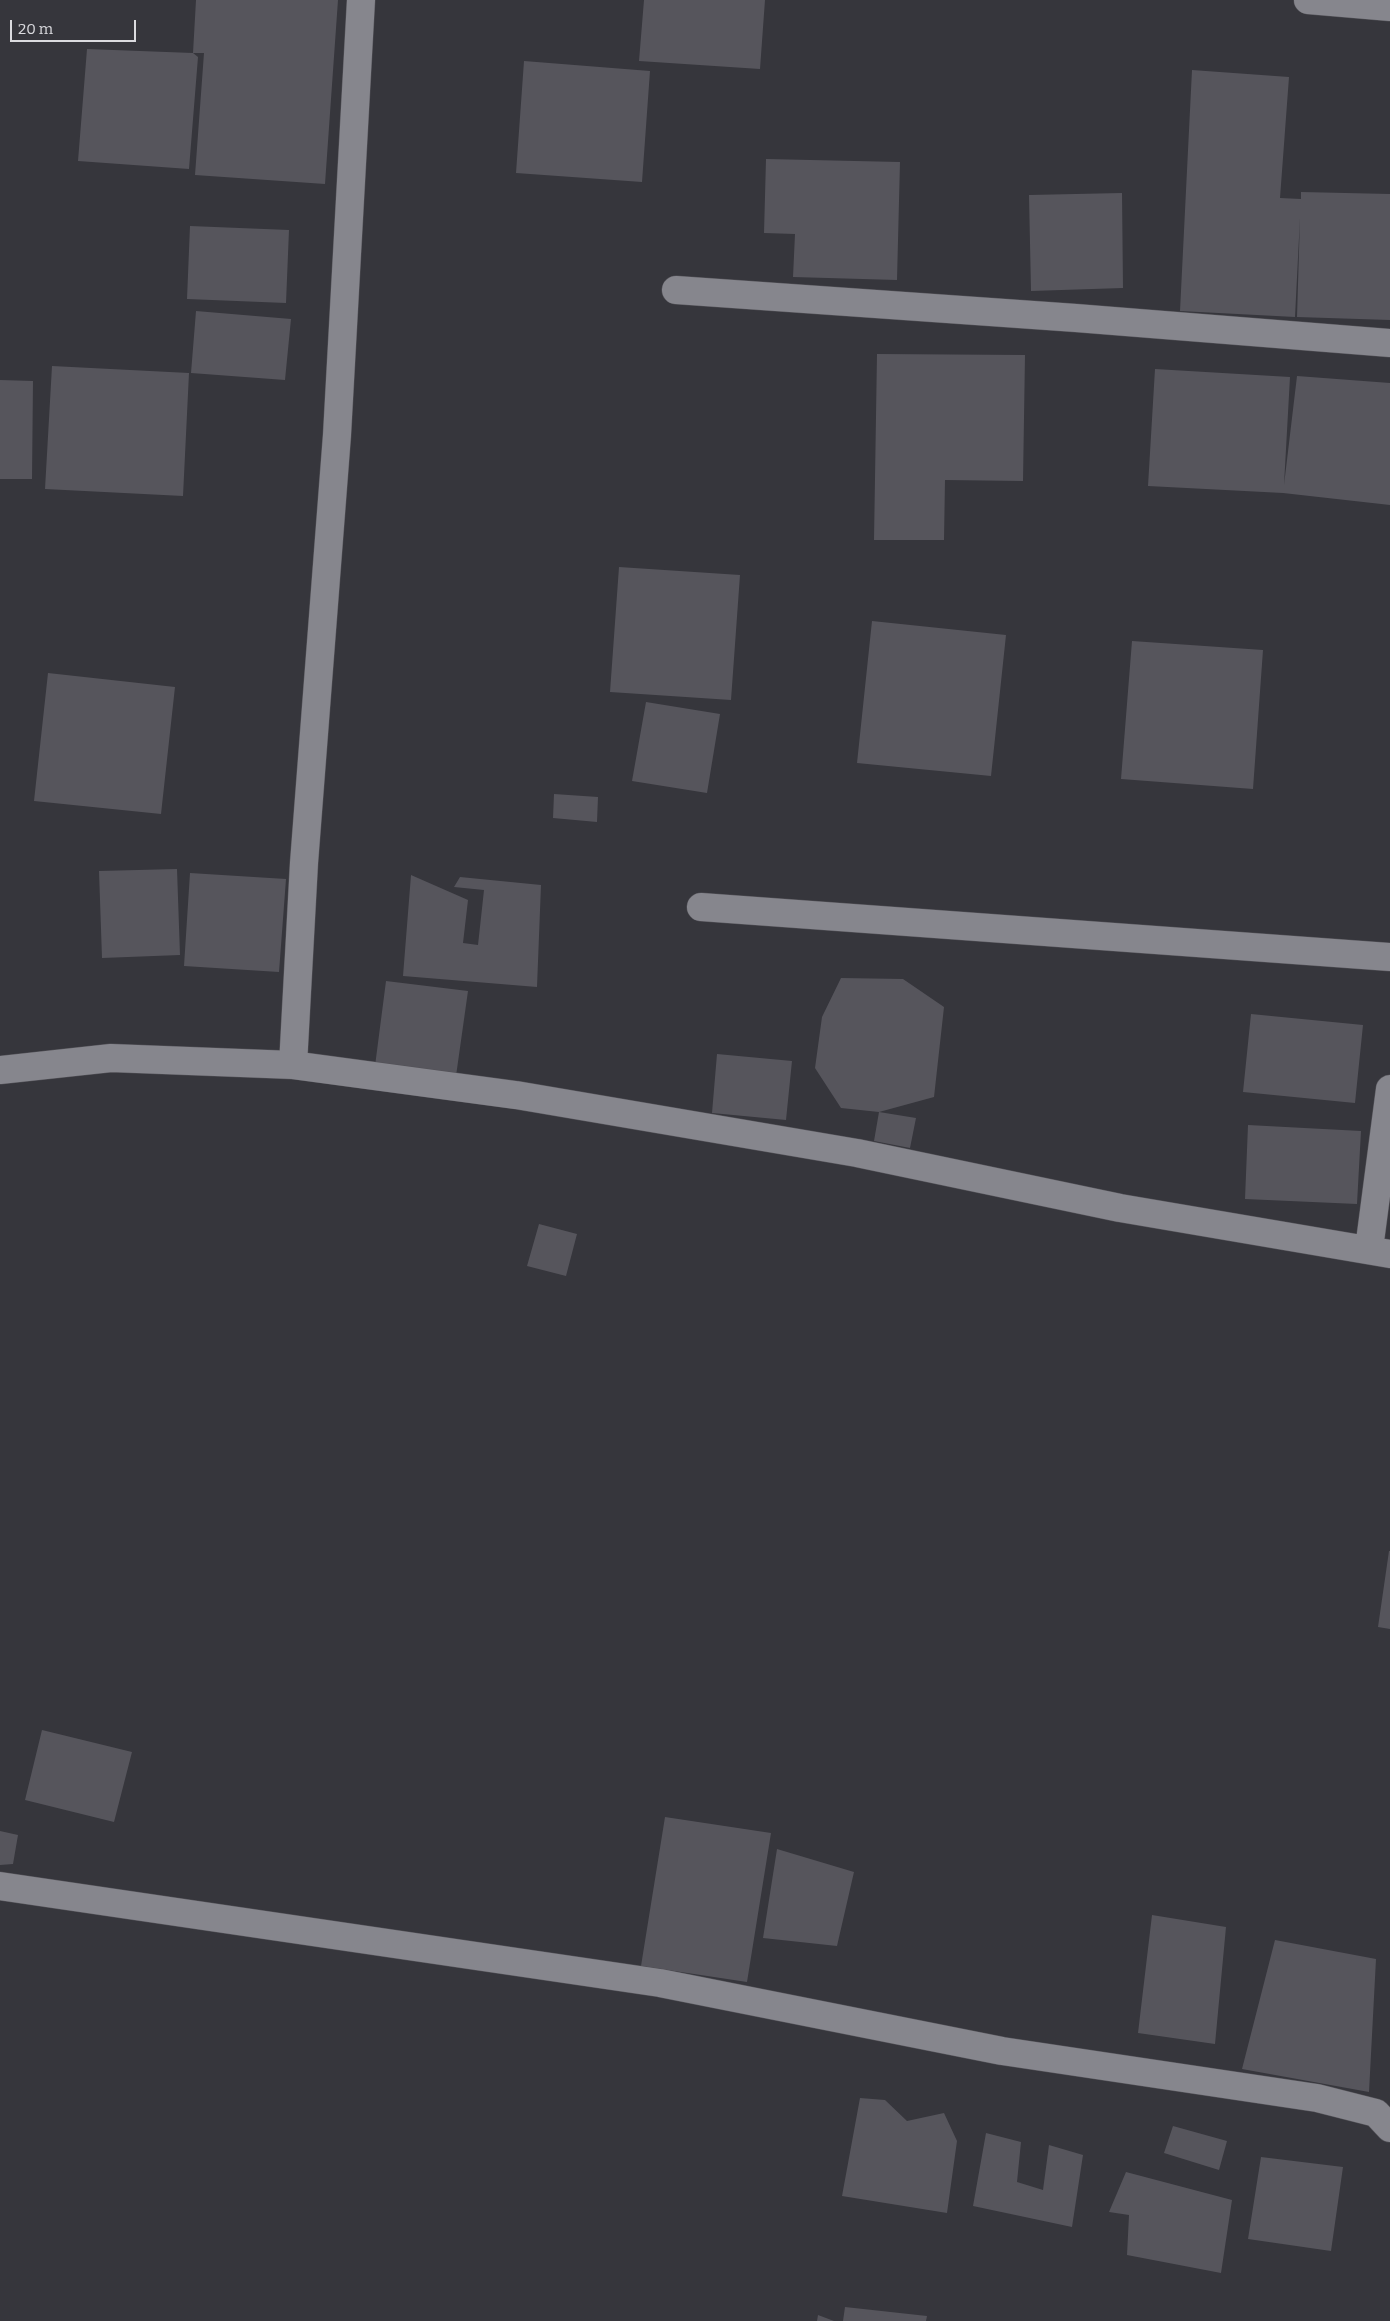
<!DOCTYPE html>
<style>
body{margin:0}
#map{position:relative;width:1390px;height:2321px;overflow:hidden;background:#36363c;font-family:Bitter,serif}
canvas{display:block}
.scale{position:absolute;left:10px;top:20px;width:126px;height:22px;box-sizing:border-box;border:2px solid #dbdbdf;border-top:0;padding-left:6px;font-size:15px;line-height:18px;white-space:nowrap;color:#dbdbdf;-webkit-text-stroke:4px #36363c;paint-order:stroke}
</style>
<div id="map">
<canvas width="1390" height="2321"></canvas>
<div class="scale">20 m</div>
</div>
<script>
const ctx = document.querySelector('canvas').getContext('2d');
ctx.lineJoin = 'round';
function paint(path, color) { ctx.fillStyle = color; ctx.fill(path, 'evenodd'); }
function strokePath(path, color, width, dash) { ctx.strokeStyle = color; ctx.lineWidth = width; ctx.lineCap = dash ? 'butt' : 'round'; ctx.setLineDash(dash || []); ctx.stroke(path); }
const building = new Path2D(`
 M196,0h142l-13,184 -130,-9 9,-122h-11l5,4 -9,112 -111,-8 9,-112 106,4z
 M644,0h121l-5,69 -121,-8z
 M524,61l126,10 -8,111 -126,-9z
 M1192,70l97,7 -9,121 21,1v-7l89,2v126l-93,-3 3,-99 -5,99 -115,-6z
 M766,159l134,3 -3,118 -104,-3 2,-43 -31,-1z
 M1122,193l1,95 -92,3 -2,-96z
 M190,226l99,4 -3,73 -99,-4z
 M196,311l95,8 -6,61 -94,-7z
 M877,354l148,1 -2,126 -78,-1 -1,60h-70z
 M52,366l137,7 -6,123 -138,-7z
 M1155,369l135,8 -6,108 13,-109 93,7v122l-107,-12 -135,-7z
 M0,380l33,1 -1,98h-32z
 M619,567l121,8 -9,125 -121,-8z
 M872,621l134,14 -15,141 -134,-13z
 M1132,641l131,9 -10,139 -132,-10z
 M48,673l127,14 -14,127 -127,-13z
 M646,702l74,12 -13,79 -75,-12z
 M554,794l44,3 -1,25 -44,-4z
 M177,869l3,86 -78,3 -3,-87z
 M190,873l96,6 -7,93 -95,-6z
 M411,875l57,25 -5,43 15,2 6,-55 -30,-3 6,-10 81,8 -4,102 -134,-11z
 M841,978l62,1 41,28 -10,90 -55,15 -38,-4 -26,-40 7,-51z
 M386,981l82,10 -12,85 -81,-10z
 M1251,1014l112,11 -8,78 -112,-11z
 M717,1054l75,7 -6,59 -74,-7z
 M879,1112l37,6 -6,30 -36,-7z
 M1248,1125l113,6 -4,73 -112,-5z
 M539,1224l38,10 -11,42 -39,-10z
 M1389,1551h1v78l-12,-2z
 M42,1730l90,22 -18,70 -89,-22z
 M665,1817l106,16 -24,149 -106,-16z
 M0,1831l18,4 -5,29 -13,1z
 M777,1849l77,23 -17,74 -74,-8z
 M1152,1915l74,12 -11,117 -77,-11z
 M1275,1940l101,19 -7,133 -127,-23z
 M860,2098l25,2 22,21 37,-8 13,28 -10,72 -105,-17z
 M1173,2126l54,15 -8,29 -55,-17z
 M986,2133l35,9 -4,40 26,8 6,-45 34,10 -11,72 -99,-21z
 M1261,2157l82,10 -12,84 -83,-12z
 M1126,2172l106,28 -11,73 -94,-18 2,-40 -20,-3z
 M845,2307l82,9 -1,5h-83z
 M818,2315l16,6h-17z`);
const minor = new Path2D(`
 M1308,0l82,7
 M676,290l400,28 314,25
 M701,907l689,50
 M293,1065l11,-202 33,-428 24,-435
 M0,1070l111,-12 182,7 223,30 341,58 263,55 270,46
 M1369,1249l21,-160
 M0,1886l660,97 342,68 315,47 59,15 14,15`);
paint(building, '#56555c');
strokePath(minor, '#535258', 29);
strokePath(minor, '#86868d', 28);
</script>
